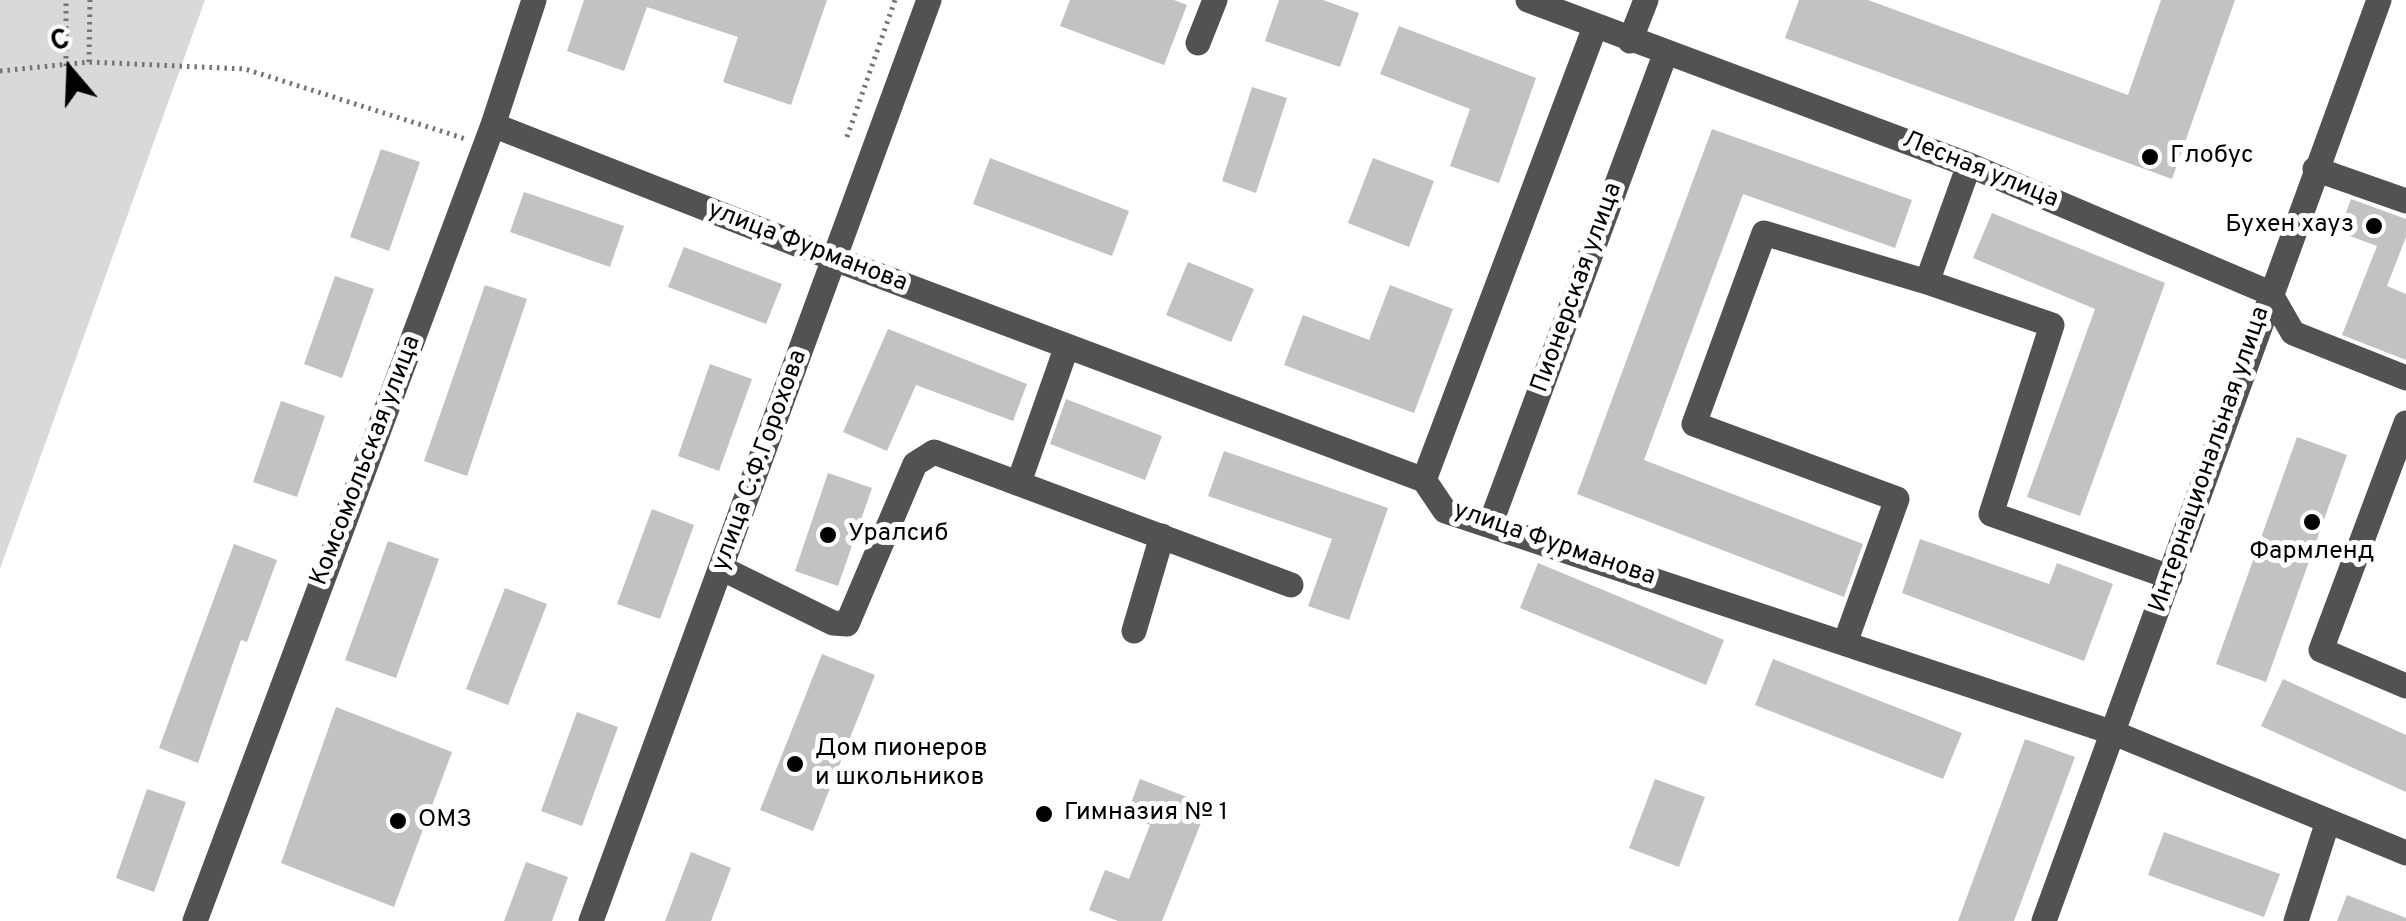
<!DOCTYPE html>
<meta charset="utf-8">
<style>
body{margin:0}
#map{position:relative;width:2406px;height:921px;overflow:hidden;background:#fff;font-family:Overpass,sans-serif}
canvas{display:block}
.north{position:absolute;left:20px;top:20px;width:100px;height:100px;-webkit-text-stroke:8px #fff;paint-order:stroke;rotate:341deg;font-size:28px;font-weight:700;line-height:40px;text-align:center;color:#000}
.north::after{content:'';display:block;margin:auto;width:35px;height:45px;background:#000;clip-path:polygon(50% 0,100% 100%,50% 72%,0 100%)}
</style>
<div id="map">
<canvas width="2406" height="921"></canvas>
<div class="north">С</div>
</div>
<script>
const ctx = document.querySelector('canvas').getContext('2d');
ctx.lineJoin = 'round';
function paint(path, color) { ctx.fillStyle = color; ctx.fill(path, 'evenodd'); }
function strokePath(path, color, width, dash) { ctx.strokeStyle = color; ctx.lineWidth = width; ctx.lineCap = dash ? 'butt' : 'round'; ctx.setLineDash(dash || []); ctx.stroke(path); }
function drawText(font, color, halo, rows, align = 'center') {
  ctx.font = font + ' Overpass,sans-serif'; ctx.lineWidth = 10; ctx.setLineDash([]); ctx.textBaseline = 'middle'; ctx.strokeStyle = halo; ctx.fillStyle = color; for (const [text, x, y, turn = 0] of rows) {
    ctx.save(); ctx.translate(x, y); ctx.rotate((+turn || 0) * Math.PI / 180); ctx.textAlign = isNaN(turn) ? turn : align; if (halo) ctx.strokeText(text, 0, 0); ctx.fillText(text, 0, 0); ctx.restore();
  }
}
const green = new Path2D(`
 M0,0h205l-205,569z`);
const building = new Path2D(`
 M584,0h243l-36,105 -68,-23 15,-45 -91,-30 -23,64 -57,-20z
 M1070,0h104l13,5 -23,60 -104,-39z
 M1279,0h44l36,13 -19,54 -75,-26z
 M1799,0h69l260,95 33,-95h74l-63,179 -387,-141z
 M1399,26l137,52 -37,105 -49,-17 20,-57 -90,-35z
 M1252,87l35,11 -31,95 -34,-12z
 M1712,129l200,71 -17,48 -152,-54 -99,266 219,84 -19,53 -267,-103z
 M381,149l39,13 -31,89 -39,-14z
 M990,158l139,53 -17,45 -139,-52z
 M1373,158l61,23 -25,66 -61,-24z
 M524,192l100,34 -14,41 -100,-35z
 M2351,199l55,20v18l-19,49 19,8v66l-64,-25 35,-89 -38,-14z
 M1992,213l173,70 -85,233 -53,-19 68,-188 -122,-51z
 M684,247l98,37 -16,40 -98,-37z
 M1188,262l66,27 -23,53 -65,-27z
 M335,276l39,13 -32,89 -38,-14z
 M485,285l42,14 -60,177 -43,-15z
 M1390,285l63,24 -39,104 -130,-48 19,-50 66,25z
 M888,329l139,55 -14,37 -97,-36 -29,66 -44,-19z
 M710,364l42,15 -33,92 -41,-15z
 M1066,399l96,37 -17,44 -95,-36z
 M281,401l44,15 -28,81 -44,-15z
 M2297,437l50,18 -81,227 -50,-18z
 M1224,451l164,57 -39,112 -41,-14 24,-67 -124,-43z
 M828,473l44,15 -34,98 -43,-15z
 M652,509l42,16 -34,94 -43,-15z
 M1920,539l129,45 8,-21 56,21 -29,77 -182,-68z
 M388,541l51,18 -43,119 -51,-18z
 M234,544l43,16 -30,82 -6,-2 -43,123 -39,-15z
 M1538,563l186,77 -18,45 -186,-77z
 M505,588l42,16 -39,101 -42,-16z
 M822,654l53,21 -62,156 -53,-21z
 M1773,659l189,74 -19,46 -188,-74z
 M2283,679l123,56v57l-145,-66z
 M336,707l116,45 -58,155 -113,-44z
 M577,712l41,15 -36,99 -41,-15z
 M2025,739l50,18 -61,164h-56z
 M1140,779l68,26 -46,116h-44l-29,-11 16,-40 24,9 21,-54 -24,-9z
 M1655,779l50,18 -26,70 -50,-19z
 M147,789l39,13 -32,90 -38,-14z
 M2164,832l116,42 -16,43 -116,-42z
 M691,852l40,16 -20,53h-46z
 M526,862l42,15 -16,44h-48z
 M2347,895l59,23v3h-69z`);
const path = new Path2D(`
 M89,62l1,-62
 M66,66v-66
 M0,71l89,-9 156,7 221,70
 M847,137l48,-137`);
const minor = new Path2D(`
 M1528,0l441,165 301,128 23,40 113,45
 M1630,41l16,-41
 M1198,43l17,-43
 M493,125l342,134 589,221 21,31 669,222 292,120
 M2315,169l91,32
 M1927,282l125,43 -61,189 179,63
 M2406,423l-85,227 85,36
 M1424,480l171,-453
 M1019,482l48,-136
 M1490,525l176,-473
 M721,568l112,55 14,1 68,-160 19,-12 357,133
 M1134,631l28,-95
 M1845,643l52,-144 -203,-75 70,-191 163,49 42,-117
 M195,921l298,-796 41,-125
 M591,921l338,-921
 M2044,921l335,-921
 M2296,921l32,-100`);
const markers = [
 [2150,157,10,"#000"],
 [2374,226,10,"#000"],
 [2312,522,10,"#000"],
 [828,535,10,"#000"],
 [795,764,10,"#000"],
 [1044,814,10,"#000"],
 [398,821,10,"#000"]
];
const poiNames = [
 ["Глобус",2170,157],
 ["Бухен хауз",2354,226,"right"],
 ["Уралсиб",848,535],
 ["Фармленд",2312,553,"center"],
 ["Дом пионеров",815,750],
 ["и школьников",815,779],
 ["Гимназия № 1",1064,814],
 ["ОМЗ",418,821]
];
const streetNames = [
 ["Лесная улица",1980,171,22],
 ["улица Фурманова",807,248,21],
 ["Пионерская улица",1578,288,-70],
 ["Интернациональная улица",2211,460,-71],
 ["Комсомольская улица",367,461,-69],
 ["улица С.Ф.Горохова",761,461,-70],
 ["улица Фурманова",1554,545,19]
];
paint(green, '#d9d9d9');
paint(building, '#c2c2c2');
strokePath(path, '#747474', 5, [2.5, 5]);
strokePath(minor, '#525252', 25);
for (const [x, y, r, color] of markers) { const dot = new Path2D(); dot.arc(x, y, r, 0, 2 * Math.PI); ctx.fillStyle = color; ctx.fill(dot); strokePath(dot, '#fff', 4); }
drawText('25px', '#000', '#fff', poiNames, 'left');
drawText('25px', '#000', '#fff', streetNames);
</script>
